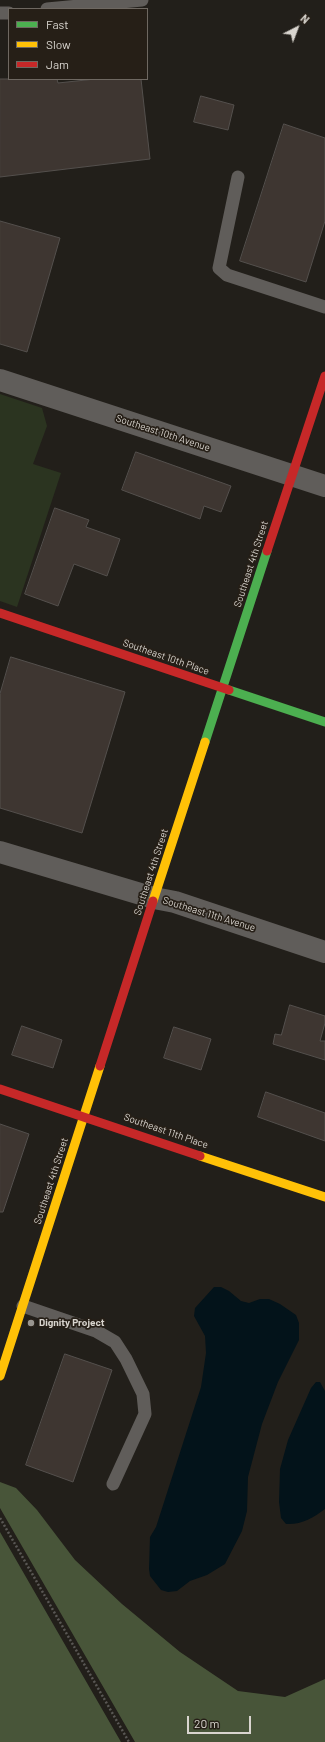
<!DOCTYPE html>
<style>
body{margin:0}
#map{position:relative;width:325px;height:1742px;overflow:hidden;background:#221f1a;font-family:Barlow,sans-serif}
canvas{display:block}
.legend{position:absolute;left:8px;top:8px;width:140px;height:72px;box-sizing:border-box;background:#261f17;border:1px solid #6e6861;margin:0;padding:5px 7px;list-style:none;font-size:12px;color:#d9d5cf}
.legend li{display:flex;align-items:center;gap:8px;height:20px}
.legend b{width:20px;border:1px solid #6e6861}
.north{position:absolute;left:277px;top:8px;width:40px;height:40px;-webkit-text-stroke:3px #261f17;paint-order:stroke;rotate:42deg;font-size:11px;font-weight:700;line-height:16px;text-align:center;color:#d9d5cf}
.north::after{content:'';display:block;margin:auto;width:14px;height:18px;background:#d9d5cf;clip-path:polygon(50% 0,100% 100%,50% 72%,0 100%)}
.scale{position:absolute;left:187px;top:1716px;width:64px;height:18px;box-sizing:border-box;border:2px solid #d9d5cf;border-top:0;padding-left:5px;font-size:12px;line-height:14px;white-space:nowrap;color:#d9d5cf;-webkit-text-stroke:3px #261f17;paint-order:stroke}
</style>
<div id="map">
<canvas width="325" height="1742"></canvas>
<ul class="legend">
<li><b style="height:5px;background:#4caf50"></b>Fast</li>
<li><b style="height:5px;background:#ffc107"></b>Slow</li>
<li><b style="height:5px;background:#c62828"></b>Jam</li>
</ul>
<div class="north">N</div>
<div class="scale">20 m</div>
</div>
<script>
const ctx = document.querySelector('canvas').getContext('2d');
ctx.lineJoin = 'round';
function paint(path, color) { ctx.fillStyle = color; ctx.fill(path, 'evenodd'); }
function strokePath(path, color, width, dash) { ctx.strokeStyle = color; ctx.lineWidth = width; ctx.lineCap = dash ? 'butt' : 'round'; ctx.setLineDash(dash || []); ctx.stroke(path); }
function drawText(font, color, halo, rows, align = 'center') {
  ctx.font = font + ' Barlow,sans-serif'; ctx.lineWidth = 3.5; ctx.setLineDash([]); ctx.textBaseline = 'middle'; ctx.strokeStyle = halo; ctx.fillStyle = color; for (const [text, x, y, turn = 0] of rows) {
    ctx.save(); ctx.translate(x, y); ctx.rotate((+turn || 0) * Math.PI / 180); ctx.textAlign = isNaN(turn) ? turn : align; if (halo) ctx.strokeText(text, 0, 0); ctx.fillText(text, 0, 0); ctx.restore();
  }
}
const green = new Path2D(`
 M0,394l42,14 5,18 -14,38 28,9 -44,134 -17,-6z`);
const forest = new Path2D(`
 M0,1482l16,6 21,22 38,50 47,44 58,48 58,39 47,6 40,-18v63h-190l-135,-234z
 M0,1532l121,210h-121z`);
const water = new Path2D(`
 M214,1287h7l8,4 12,10 8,2 11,-4h9l11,5 16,11 3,8v17l-21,42 -16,42 -14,53 -1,34 -5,20 -17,33 -18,11 -17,6 -13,10 -9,1 -7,-2 -11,-14 -1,-7 1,-32 6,-10 45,-140 5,-34 -1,-17 -11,-20 1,-8z
 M316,1382h4l5,9v118c-12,9 -24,16 -39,15l-5,-6 -2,-16 1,-33 8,-29 23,-52z`);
const building = new Path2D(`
 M0,79h57l1,4 37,-4h46l9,80 -150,18z
 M201,96l33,9 -6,25 -34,-8z
 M284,124l41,14v83l-19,61 -66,-21z
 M0,221l60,17 -33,114 -27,-8z
 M136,452l95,34 -10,26 -17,-6 -4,13 -78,-29z
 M55,508l34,12 -3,7 34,12 -13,37 -33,-12 -16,42 -33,-12z
 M11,657l114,35 -43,141 -82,-25v-114z
 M290,1005l35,11v7l-5,18h5v19l-52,-16 2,-10 6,1z
 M22,1026l40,14 -9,28 -41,-13z
 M174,1027l37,12 -10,31 -37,-12z
 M266,1092l59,21v28l-67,-24z
 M0,1124l29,10 -26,78h-3z
 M65,1354l47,16 -39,112 -47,-17z`);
const path = new Path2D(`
 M0,1518l129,224`);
const lane = new Path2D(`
 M47,9l95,-9
 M0,13h9
 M238,177l-19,91 8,7 98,32
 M23,1306l73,25 19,11 11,17 17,35 2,20 -32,70`);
const street = new Path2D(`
 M0,380l325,106
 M0,852l154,46 21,4 150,50`);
const fast = new Path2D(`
 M229,690l96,32
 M205,742l62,-191`);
const slow = new Path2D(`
 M153,901l52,-159
 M200,1156l125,41
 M0,1376l100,-310`);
const jam = new Path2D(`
 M267,551l58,-175
 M0,613l229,77
 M100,1066l53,-165
 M0,1089l200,67`);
const markers = [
 [31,1323,4,"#999590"]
];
const streetNames = [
 ["Southeast 10th Avenue",163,433,18],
 ["Southeast 4th Street",251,564,-72],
 ["Southeast 10th Place",166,657,19],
 ["Southeast 4th Street",151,872,-72],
 ["Southeast 11th Avenue",209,914,17],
 ["Southeast 11th Place",166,1131,19],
 ["Southeast 4th Street",51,1181,-72]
];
const poiNames = [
 ["Dignity Project",39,1323]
];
paint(green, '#2b3420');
paint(forest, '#485539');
paint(water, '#03131a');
paint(building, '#3e3631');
strokePath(building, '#54504d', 1);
strokePath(path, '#595754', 2.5, [2, 2]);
strokePath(lane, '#605d5a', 13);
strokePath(street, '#605d5a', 22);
strokePath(fast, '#4caf50', 9);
strokePath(slow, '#ffc107', 9);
strokePath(jam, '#c62828', 9);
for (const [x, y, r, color] of markers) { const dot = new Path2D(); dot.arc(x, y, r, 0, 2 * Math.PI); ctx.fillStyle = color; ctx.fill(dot); strokePath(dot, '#261f17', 1.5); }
drawText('10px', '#d9d5cf', '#261f17', streetNames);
drawText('bold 10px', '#d9d5cf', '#261f17', poiNames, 'left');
</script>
